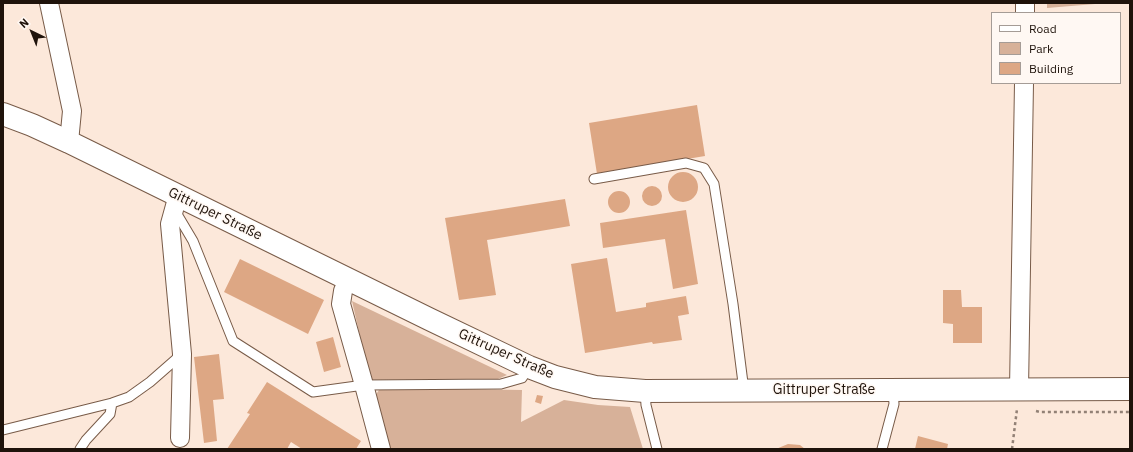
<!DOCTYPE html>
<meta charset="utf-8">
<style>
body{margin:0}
#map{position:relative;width:1133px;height:452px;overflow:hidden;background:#fce8da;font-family:"IBM Plex Sans",sans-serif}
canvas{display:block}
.frame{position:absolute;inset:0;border:4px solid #1f130b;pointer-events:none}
.legend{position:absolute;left:991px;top:12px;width:130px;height:72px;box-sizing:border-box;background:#fff8f3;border:1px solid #a59c96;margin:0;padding:5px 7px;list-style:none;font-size:12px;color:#1f130b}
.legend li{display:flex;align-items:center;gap:8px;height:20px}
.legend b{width:20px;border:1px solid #a59c96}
.north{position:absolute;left:12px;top:12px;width:40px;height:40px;-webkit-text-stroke:3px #fff8f3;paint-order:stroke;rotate:317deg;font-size:11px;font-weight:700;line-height:16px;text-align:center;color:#1f130b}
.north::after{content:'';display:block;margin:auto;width:14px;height:18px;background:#1f130b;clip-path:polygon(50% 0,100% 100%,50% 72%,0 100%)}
</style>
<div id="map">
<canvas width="1133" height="452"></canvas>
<div class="frame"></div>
<ul class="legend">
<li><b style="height:5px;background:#fff"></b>Road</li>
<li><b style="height:11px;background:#d7b199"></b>Park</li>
<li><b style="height:11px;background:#dda784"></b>Building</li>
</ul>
<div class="north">N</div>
</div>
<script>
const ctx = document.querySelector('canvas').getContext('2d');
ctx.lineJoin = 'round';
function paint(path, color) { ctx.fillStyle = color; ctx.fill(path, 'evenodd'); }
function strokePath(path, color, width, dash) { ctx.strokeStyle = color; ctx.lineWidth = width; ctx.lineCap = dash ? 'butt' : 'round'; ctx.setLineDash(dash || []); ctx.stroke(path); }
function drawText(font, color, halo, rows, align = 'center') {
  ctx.font = font + ' "IBM Plex Sans",sans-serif'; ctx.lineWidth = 3; ctx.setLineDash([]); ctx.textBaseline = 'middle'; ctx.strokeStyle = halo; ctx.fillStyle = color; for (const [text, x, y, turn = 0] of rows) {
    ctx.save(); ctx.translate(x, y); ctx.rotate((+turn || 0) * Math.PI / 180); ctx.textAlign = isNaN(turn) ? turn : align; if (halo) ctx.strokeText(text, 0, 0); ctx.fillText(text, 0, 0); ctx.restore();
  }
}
const green = new Path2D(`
 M1047,3h60l-60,5z
 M352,301l155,74 -9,4 -128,1z
 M388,388l134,2 -1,32 43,-22 34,5 32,2 13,42h-256l-12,-53 4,-6z`);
const building = new Path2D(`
 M697,105l8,51 -108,18 -8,-51z
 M668 187a15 15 0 1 1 30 0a15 15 0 1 1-30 0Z
 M642 196a10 10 0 1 1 20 0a10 10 0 1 1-20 0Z
 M608 202a11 11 0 1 1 22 0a11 11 0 1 1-22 0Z
 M565,199l5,27 -83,14 9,55 -37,5 -14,-82z
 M686,210l12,74 -25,5 -8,-50 -62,9 -3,-25z
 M607,258l9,54 30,-5v-4l40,-7 3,18 -11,2 4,24 -29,4 -1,-2 -67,11 -14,-89z
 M240,259l84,41 -16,34 -84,-42z
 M943,290h18l1,17h20v36h-29v-19l-10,-1z
 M333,337l8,30 -17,5 -8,-30z
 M219,354l5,45 -11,1 4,41 -13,2 -10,-86z
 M267,382l94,59 -5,8h-54l-11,-7 -4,7h-60l23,-35 -3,-1z
 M537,395l6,1 -2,8 -6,-2z
 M918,436l30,8 -1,5h-32z
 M788,444l12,1 5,4h-29z`);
const path = new Path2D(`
 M1036,411l4,1h90
 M1012,449l5,-40`);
const service = new Path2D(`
 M594,179l92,-16 18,5 10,16 19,120 11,87
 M174,209l19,32 40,100 80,51 51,-7 137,-1 21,-6 7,-11
 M645,391l1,14 11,44
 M3,430l109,-27 17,-6 21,-15 32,-28
 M80,449l6,-9 24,-26 2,-11
 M882,449l12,-45 -1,-14`);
const minor = new Path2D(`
 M49,3l23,108 -3,31
 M1025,13v-10
 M178,195l-8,29 12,130 -2,84
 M348,280l-5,11 -2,13 23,81 17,64
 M1019,389l5,-306`);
const tertiary = new Path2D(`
 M3,114l29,11 37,17 360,177 100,48 26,10 40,10 50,4 485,-2`);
const streetNames = [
 ["Gittruper Straße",215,214,26],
 ["Gittruper Straße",506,354,24],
 ["Gittruper Straße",824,390]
];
paint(green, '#d7b199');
paint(building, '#dda784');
strokePath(service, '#785b48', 11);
strokePath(minor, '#785b48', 20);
strokePath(tertiary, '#785b48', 24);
strokePath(path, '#928176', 2.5, [3, 3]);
strokePath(service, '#fff', 9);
strokePath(minor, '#fff', 18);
strokePath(tertiary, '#fff', 22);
drawText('14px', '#1f130b', '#fff8f3', streetNames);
</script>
